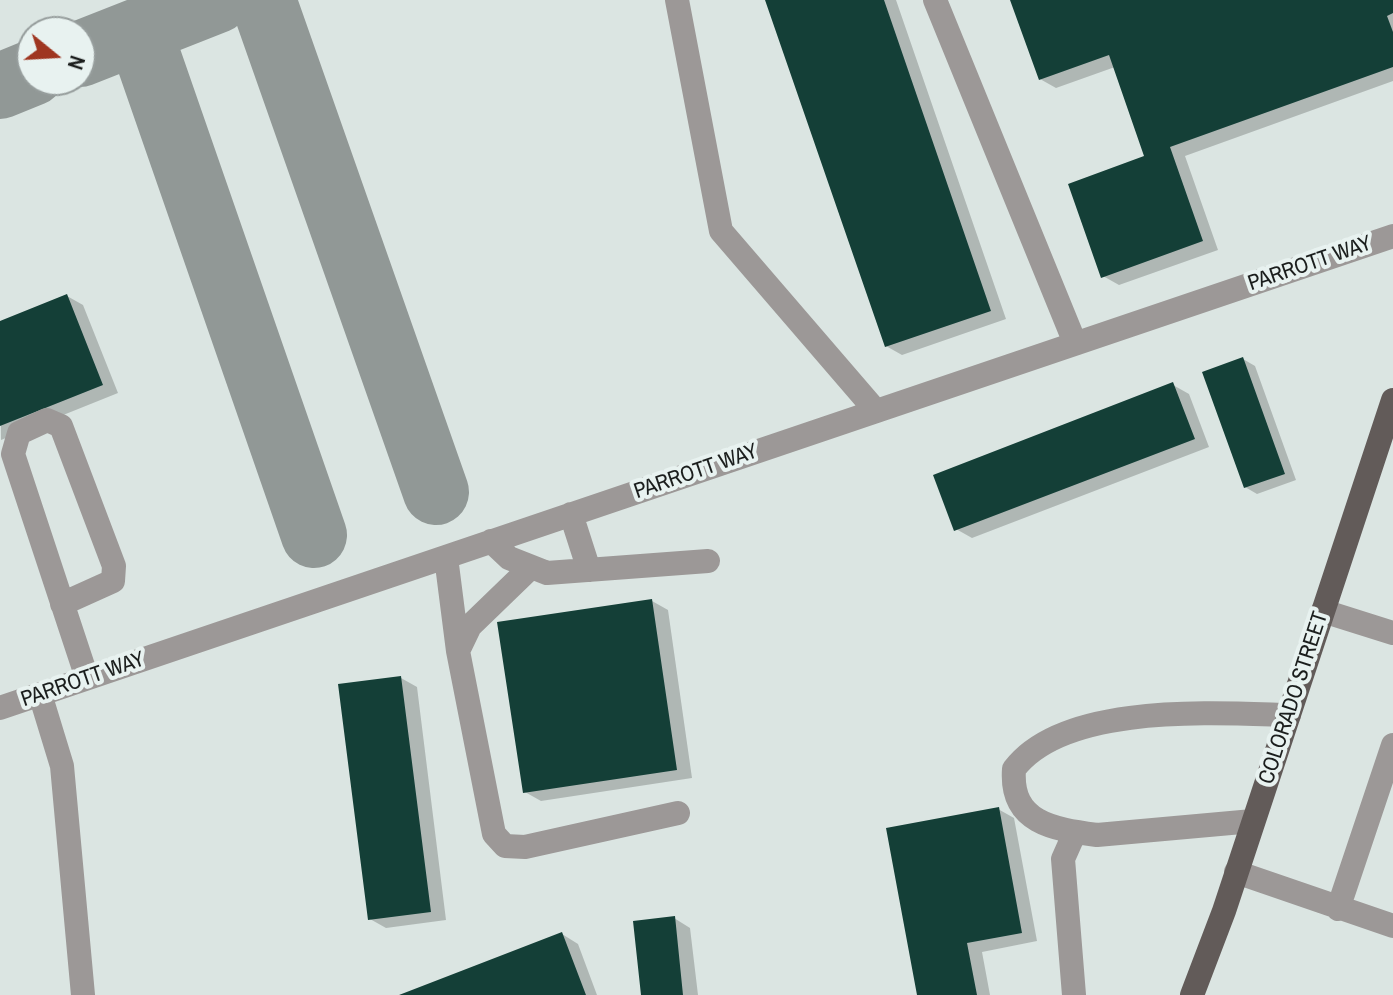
<!DOCTYPE html>
<style>
body{margin:0}
#map{position:relative;width:1393px;height:995px;overflow:hidden;background:#dbe5e2;font-family:"Archivo Narrow",sans-serif}
canvas{display:block}
.north{position:absolute;left:16px;top:16px;width:80px;height:80px;box-sizing:border-box;background:#e8f2f0;border:2px solid #969d9c;border-radius:50%;rotate:108deg;font-size:22px;font-weight:700;line-height:32px;text-align:center;color:#1b1e1d}
.north::after{content:'';display:block;margin:auto;width:28px;height:36px;background:#9f3621;clip-path:polygon(50% 0,100% 100%,50% 72%,0 100%)}
</style>
<div id="map">
<canvas width="1393" height="995"></canvas>
<div class="north">N</div>
</div>
<script>
const ctx = document.querySelector('canvas').getContext('2d');
ctx.lineJoin = 'round';
function paint(path, color) { ctx.fillStyle = color; ctx.fill(path, 'evenodd'); }
function strokePath(path, color, width, dash) { ctx.strokeStyle = color; ctx.lineWidth = width; ctx.lineCap = dash ? 'butt' : 'round'; ctx.setLineDash(dash || []); ctx.stroke(path); }
function drawText(font, color, halo, rows, align = 'center') {
  ctx.font = font + ' "Archivo Narrow",sans-serif'; ctx.lineWidth = 8; ctx.setLineDash([]); ctx.textBaseline = 'middle'; ctx.strokeStyle = halo; ctx.fillStyle = color; for (const [text, x, y, turn = 0] of rows) {
    ctx.save(); ctx.translate(x, y); ctx.rotate((+turn || 0) * Math.PI / 180); ctx.textAlign = isNaN(turn) ? turn : align; if (halo) ctx.strokeText(text, 0, 0); ctx.fillText(text, 0, 0); ctx.restore();
  }
}
const shadow = new Path2D(`
 M767,0h129l110,319 -104,36 -16,-9z
 M1012,0h381v81l-208,75 33,94 -99,35 -16,-9 44,-118 -32,-91 -59,21 -16,-9z
 M67,296l16,9 35,88 -117,47 -1,-117z
 M1243,359l12,7 41,114 -39,14 -12,-7z
 M1173,385l16,9 20,53 -237,91 -16,-9z
 M652,601l16,9 24,168 -151,23 -16,-9z
 M401,678l16,9 29,233 -60,8 -16,-9z
 M998,809l16,9 23,123 -55,11 8,43h-71z
 M674,918l16,10 8,67h-55z
 M562,934l16,10 19,51h-193z`);
const taxiway = new Path2D(`
 M263,0l173,492
 M139,31l175,504
 M80,54l137,-54
 M0,86l32,-13`);
const building = new Path2D(`
 M765,0h119l107,311 -106,36z
 M1010,0h383v13l-6,3 6,16v35l-223,80 33,94 -102,37 -33,-94 76,-28 -35,-101 -70,25z
 M67,294l36,91 -103,41v-105z
 M1243,357l42,117 -41,14 -42,-116z
 M1173,382l22,57 -241,92 -21,-56z
 M652,599l25,171 -154,23 -26,-171z
 M401,676l30,236 -63,8 -30,-236z
 M999,807l23,126 -55,10 10,52h-60l-31,-167z
 M675,916l8,79h-42l-8,-74z
 M562,932l24,63h-187z`);
const minor = new Path2D(`
 M677,0l44,231 155,180
 M935,0l140,343
 M571,514l18,56
 M491,541l18,17 38,15 161,-12
 M446,557l12,94 36,183 11,12 20,1 153,-34
 M62,604l51,-23 1,-15 -53,-140 -14,-6 -28,13 -6,21 74,224
 M1323,611l70,22
 M458,651l12,-25 59,-57
 M40,694l22,72 21,229
 M0,708l1393,-472
 M1253,821l-156,14c-44,-6 -87,-12 -83,-66 50,-66 199,-56 275,-54
 M1236,872l157,54
 M1338,909l55,-164
 M1074,995l-11,-136 12,-27`);
const major = new Path2D(`
 M1192,995l32,-84 169,-511`);
const streetNames = [
 ["PARROTT WAY",1310,264,-19],
 ["PARROTT WAY",696,472,-19],
 ["PARROTT WAY",83,680,-19],
 ["COLORADO STREET",1294,698,-72]
];
paint(shadow, '#0003');
strokePath(taxiway, '#919896', 66);
paint(building, '#143f37');
strokePath(minor, '#9c9897', 24);
strokePath(major, '#625b59', 24);
drawText('22px', '#1b1e1d', '#e8f2f0', streetNames);
</script>
